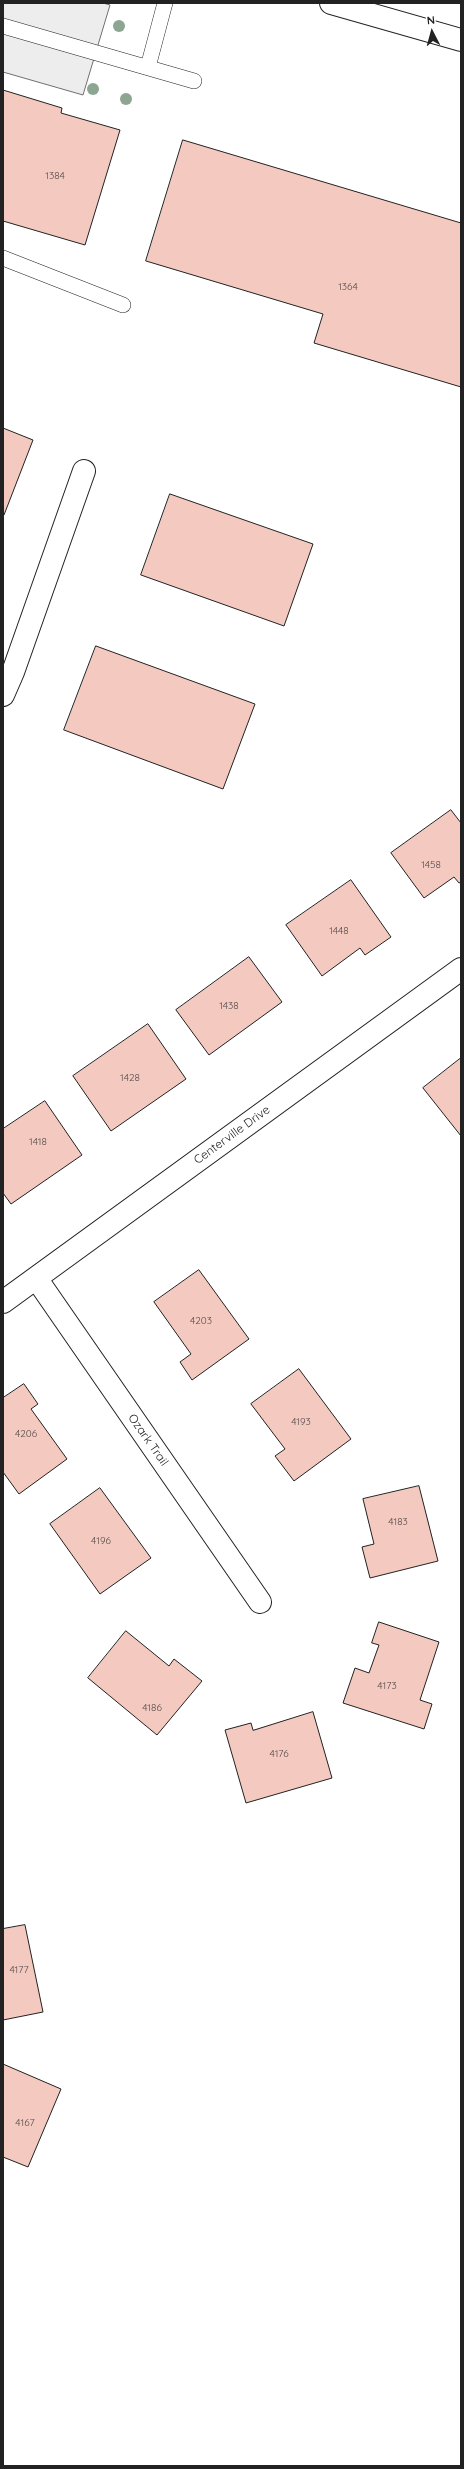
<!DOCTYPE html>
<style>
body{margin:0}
#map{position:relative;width:464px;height:2469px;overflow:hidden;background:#fff;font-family:Quicksand,sans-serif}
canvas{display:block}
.frame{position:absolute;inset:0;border:4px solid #222;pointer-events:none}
.north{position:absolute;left:412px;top:12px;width:40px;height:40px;-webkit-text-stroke:3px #fff;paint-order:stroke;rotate:354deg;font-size:11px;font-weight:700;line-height:16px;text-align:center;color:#222}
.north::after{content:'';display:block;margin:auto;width:14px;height:18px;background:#222;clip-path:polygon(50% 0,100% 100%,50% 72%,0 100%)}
</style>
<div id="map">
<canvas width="464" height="2469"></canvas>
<div class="frame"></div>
<div class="north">N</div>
</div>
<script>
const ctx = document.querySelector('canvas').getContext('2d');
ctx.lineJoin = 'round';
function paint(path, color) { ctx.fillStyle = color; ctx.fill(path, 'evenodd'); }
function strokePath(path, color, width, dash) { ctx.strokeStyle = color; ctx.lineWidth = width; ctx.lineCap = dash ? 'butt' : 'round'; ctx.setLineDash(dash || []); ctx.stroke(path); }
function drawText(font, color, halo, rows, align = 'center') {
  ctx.font = font + ' Quicksand,sans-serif'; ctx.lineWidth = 3; ctx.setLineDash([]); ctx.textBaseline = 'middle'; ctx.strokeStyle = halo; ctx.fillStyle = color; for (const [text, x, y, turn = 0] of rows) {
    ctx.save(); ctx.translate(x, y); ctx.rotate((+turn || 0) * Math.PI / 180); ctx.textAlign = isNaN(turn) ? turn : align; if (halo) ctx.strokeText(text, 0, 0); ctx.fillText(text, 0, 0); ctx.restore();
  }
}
const parking = new Path2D(`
 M3,3h100l7,2 -27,90 -80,-23z`);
const building = new Path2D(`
 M3,90l59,18 -1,5 59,17 -35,115 -82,-24z
 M183,140l278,83v164l-147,-44 9,-29 -177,-53z
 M3,428l30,12 -29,75 -1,-1z
 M170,494l143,50 -29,82 -143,-51z
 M96,646l159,58 -32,85 -159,-59z
 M451,810l10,13v59l-2,1 -5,-6 -30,21 -33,-45z
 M351,880l40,57 -26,18 -5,-7 -38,28 -36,-51z
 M249,957l33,45 -73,53 -33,-45z
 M148,1024l38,55 -75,52 -38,-55z
 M461,1058v78l-38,-48z
 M45,1101l37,54 -71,49 -8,-11v-64z
 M199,1270l50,69 -57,41 -12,-18 11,-8 -37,-52z
 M299,1369l52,70 -57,42 -19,-25 10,-7 -34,-45z
 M24,1384l14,20 -7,5 36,50 -48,35 -16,-22v-74z
 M419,1486l19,75 -68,17 -8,-31 12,-3 -11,-45z
 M100,1488l51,70 -51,36 -50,-70z
 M379,1622l60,20 -19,58 12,4 -8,25 -81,-26 12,-35 14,5 10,-28 -7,-2z
 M126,1631l43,35 5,-7 28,22 -45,54 -69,-57z
 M313,1712l19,66 -86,25 -21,-73 26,-7 2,7z
 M25,1925l18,87 -40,8v-91z
 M3,2064l58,25 -33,78 -25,-10z`);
const lane = new Path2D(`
 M3,26l191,55
 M148,67l17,-64
 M3,258l120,47`);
const street = new Path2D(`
 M331,3l130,37
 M3,695l10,-23 71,-201
 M36,1278l224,324
 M3,1302l458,-333`);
const trees = [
 [119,26],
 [93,89],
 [126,99]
];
const numberNames = [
 ["1384",55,176],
 ["1364",348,287],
 ["1458",431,865],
 ["1448",339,931],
 ["1438",229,1006],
 ["1428",130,1078],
 ["1418",38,1142],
 ["4203",201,1321],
 ["4193",301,1422],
 ["4206",26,1434],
 ["4183",398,1522],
 ["4196",101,1541],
 ["4173",387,1686],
 ["4186",152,1708],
 ["4176",279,1754],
 ["4177",19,1970],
 ["4167",25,2123]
];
const streetNames = [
 ["Centerville Drive",232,1135,-36],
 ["Ozark Trail",148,1440,55]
];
paint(parking, '#ededed');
strokePath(parking, '#6f6f6f', 1);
paint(building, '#f3c9c0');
strokePath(building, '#222', 1);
strokePath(lane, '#222', 16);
strokePath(street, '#222', 24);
strokePath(lane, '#fff', 15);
strokePath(street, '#fff', 22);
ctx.fillStyle = '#8da692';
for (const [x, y] of trees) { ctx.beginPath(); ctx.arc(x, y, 6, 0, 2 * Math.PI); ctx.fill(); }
drawText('10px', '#564c4a', null, numberNames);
drawText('12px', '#222', '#fff', streetNames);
</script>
